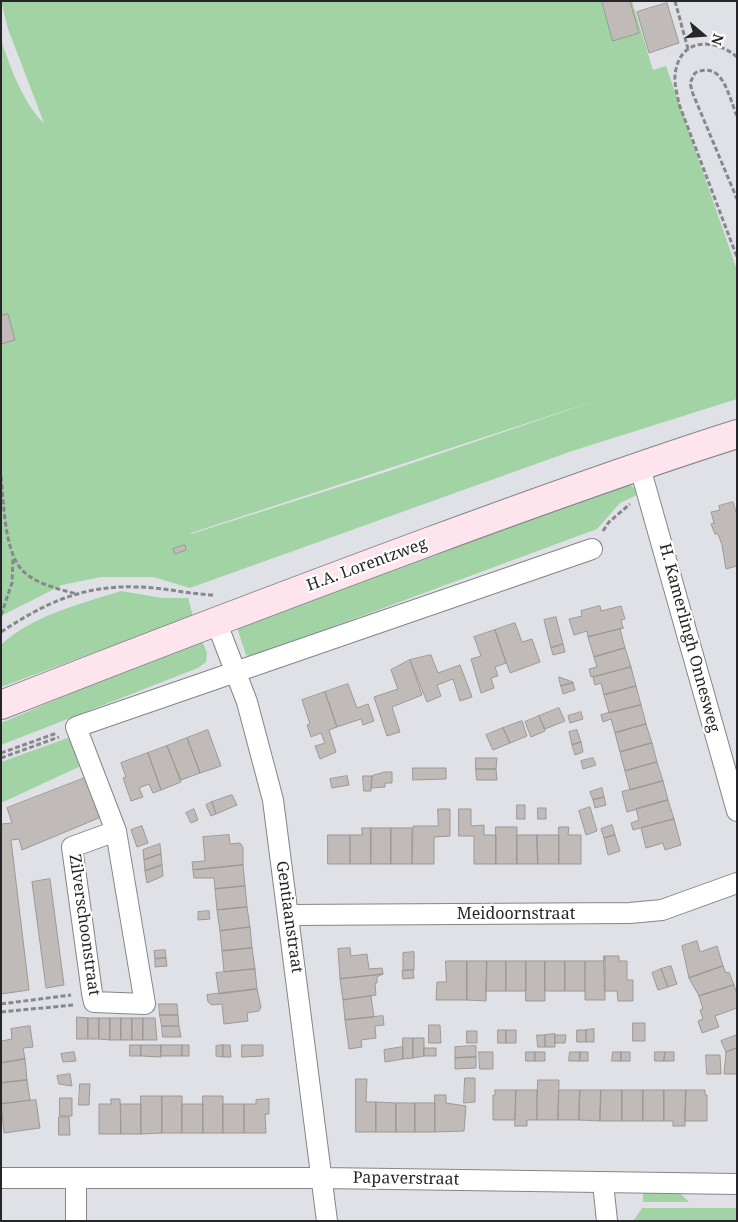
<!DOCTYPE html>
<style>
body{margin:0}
#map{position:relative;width:738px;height:1222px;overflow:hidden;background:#e0e1e7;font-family:"Noto Serif",serif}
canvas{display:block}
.frame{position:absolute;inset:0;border:2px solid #262628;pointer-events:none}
.north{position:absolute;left:678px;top:10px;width:50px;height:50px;-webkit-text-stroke:4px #fff;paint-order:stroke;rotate:108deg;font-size:14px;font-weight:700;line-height:20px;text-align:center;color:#262628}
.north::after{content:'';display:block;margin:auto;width:18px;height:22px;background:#262628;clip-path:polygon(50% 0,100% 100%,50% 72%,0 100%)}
</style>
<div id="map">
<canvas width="738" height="1222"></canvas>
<div class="frame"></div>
<div class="north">N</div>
</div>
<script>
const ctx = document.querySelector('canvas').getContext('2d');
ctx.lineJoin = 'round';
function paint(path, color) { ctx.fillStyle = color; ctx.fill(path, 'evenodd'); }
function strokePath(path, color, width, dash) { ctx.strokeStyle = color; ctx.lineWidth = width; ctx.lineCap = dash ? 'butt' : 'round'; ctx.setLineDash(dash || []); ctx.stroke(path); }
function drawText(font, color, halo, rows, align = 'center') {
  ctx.font = font + ' "Noto Serif",serif'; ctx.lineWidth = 4.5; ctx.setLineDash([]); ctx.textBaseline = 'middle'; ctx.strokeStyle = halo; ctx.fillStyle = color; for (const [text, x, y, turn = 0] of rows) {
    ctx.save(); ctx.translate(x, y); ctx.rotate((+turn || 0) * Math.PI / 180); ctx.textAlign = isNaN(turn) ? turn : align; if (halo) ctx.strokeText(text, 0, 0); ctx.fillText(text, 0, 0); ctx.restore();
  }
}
const green = new Path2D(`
 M1,1h631l21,69 13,-4 71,204v129l-165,52 -382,137 -37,-11h-52l-39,8 -61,31v-577c8,26 23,66 43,84l-36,-94zM601,399l-212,72 -198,63v-1z
 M626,483l12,7 1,4 -19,9 -23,26 -346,128 -5,-2 -8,-24 2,-9z
 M121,591l42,7h25l5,18 -192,71v-42c32,-30 79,-41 120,-54z
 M201,638l6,15 -1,9 -8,6 -197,77v-22z
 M73,736l12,28 -84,39v-41z
 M643,1191h35l11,11h-46z
 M642,1208h95v13h-104z`);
const building = new Path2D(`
 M602,1h28l9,32 -26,8z
 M667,3l12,40 -30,10 -12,-41z
 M8,314l7,26 -14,4v-28z
 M733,502l4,13v51l-11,3 -4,-24 -4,-11h-3l-4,-10 3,-1 -3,-11 9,-2 -1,-4z
 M185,545l1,5 -11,4 -2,-5z
 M600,606l1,5 20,-5 4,13 -4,1 2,8 -35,9 -1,-6 -13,4 -5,-16 13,-3 -1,-5z
 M556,617l7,27 -12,4 -7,-28z
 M515,623l7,19 10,-3 8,23 -30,11 -15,-43z
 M623,628l-3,1 5,19 -31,9 -6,-20z
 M495,630l11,33 -11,4 3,9 -7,2 3,10 -13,5 -10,-34 10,-3 -7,-19z
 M563,644l2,8 -12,3 -2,-7z
 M625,648l6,19 -40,10 -2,-8 8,-2 -3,-10z
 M431,655l7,18 22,-8 12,32 -12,4 -7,-22 -16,6 4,11 -14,6 -17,-42z
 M410,660l12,35 -30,12 8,25 -13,4 -13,-39 24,-8 -7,-19z
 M631,667l5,19 -32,9 -3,-12 -6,2 -2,-7z
 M559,677l14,5v1l-12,3z
 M573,683l2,7 -12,4 -2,-8z
 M348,684l9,24 11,-4 6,17 -11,4 -2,-6 -24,8 -12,-35z
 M636,686l5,19 -32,8 -5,-18z
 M325,692l12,35 -8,3 7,22 -16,7 -5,-13 10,-3 -4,-10 -10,4 -4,-12 3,-1 -8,-24z
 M641,705l5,19 -31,9 -4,-14 -8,3 -2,-7z
 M559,708l6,13 -20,8 -6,-13z
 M581,712l2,7 -13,4 -2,-7z
 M539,716l6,15 -14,6 -6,-15z
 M522,721l5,15 -17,7 -7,-15z
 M646,724l6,19 -32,9 -5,-19z
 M503,728l7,15 -17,7 -7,-15z
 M208,730l13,36 -21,7 -13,-35z
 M577,730l4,12 -9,3 -3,-13z
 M187,738l13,35 -19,7 -14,-34z
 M581,742l2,10 -8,3 -3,-10z
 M652,743l5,19 -32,9 -5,-19z
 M167,746l14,36 -20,8 -13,-37z
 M148,753l13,37 -8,3 -4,-9 -10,4 4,9 -12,4 -8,-23 3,-1 -5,-14z
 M476,758h21l-1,11h-20z
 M593,758l3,7 -13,4 -2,-8z
 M657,762l6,19 -33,9 -5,-19z
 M413,768h33v11l-33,1z
 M476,769h20l1,11h-20z
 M385,772h7v11h-7v4l-14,1 1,-12z
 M347,776l2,9 -17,3 -2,-9z
 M363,776h9l-1,15h-7z
 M85,778l16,39 -79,33 -3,-11 -8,1 18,150 -28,4v-170l11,-1 -5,-15z
 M663,781l5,19 -41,12 -5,-20z
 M602,788l2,9 -11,3 -3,-8z
 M232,795l5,10 -21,9 -4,-12z
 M604,797l2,8 -11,3 -2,-8z
 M668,800l6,19 -41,11 -2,-7 8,-3 -3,-11z
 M212,802l4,12 -5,2 -5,-11z
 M517,805h8v14h-8z
 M590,807l7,24 -11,4 -7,-24z
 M538,808h8v11h-8z
 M194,809l4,11 -7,3 -5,-10z
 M438,809h12v27l-16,1v27h-22l1,-38h25z
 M459,809h12v17l13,-1v10h12v29h-22v-28h-15z
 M674,819l7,26 -16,5 -2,-7 -17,5 -5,-20z
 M612,825l3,10 -11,3 -3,-9z
 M142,826l6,17 -11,4 -6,-17z
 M496,827h21v37h-21z
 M559,827h10l-1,8h13v29h-22z
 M362,828h9v36h-21v-29h12z
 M371,828h20v36h-20z
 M391,828h21v36h-21z
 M229,835l1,9 10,-1 3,4v18l-50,5 -1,-8 13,-1 -2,-24z
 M328,835h22v29h-22z
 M517,835h20l1,29h-21z
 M537,835h22v29h-21z
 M615,835l5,16 -12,4 -4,-17z
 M160,844l1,10 -17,6 -1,-10z
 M161,854l1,11 -17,6 -1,-11z
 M162,865l1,11 -16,7 -2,-12z
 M243,865l2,21 -30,3 -1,-11h-20l-1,-8z
 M50,879l14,106 -18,3 -14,-106z
 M245,886l2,21 -30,3 -2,-21z
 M247,907l3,20 -30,4 -3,-21z
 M209,911l1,8 -12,1v-8z
 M250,927l2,21 -30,3 -2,-20z
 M697,941l3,11 17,-6 6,20 -34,12 -7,-32z
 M252,948l3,21 -31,3 -2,-21z
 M350,948l1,8 16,-2 2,15 13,-1 1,6 -43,5 -2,-30z
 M165,950l1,8 -11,1 -1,-8z
 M414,952v18h-11v-17z
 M604,956h15v5h8v19h6v21h-15l-1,-10h-12z
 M605,957v43h-20v-39h19z
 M166,958l1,8 -12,1v-8z
 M446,961h21v39h-31l1,-18h9z
 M467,961h20l-1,40 -19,-1z
 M487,961h19v30h-20z
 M506,961h20v30h-20z
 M526,961h19v40h-19z
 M545,961h20v30h-20z
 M565,961h20v30h-20z
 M671,966l6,18 -9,3 -7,-18z
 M723,966l3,7 3,-1 5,13 -35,11 -10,-18z
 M255,969l2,20 -38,5 -3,-21z
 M661,969l7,18 -10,3 -6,-17z
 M413,970l1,8 -11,1 -1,-8z
 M383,974l-6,3v6h-2l1,12 -33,5 -3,-21z
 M734,985l3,9v14l-22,8 4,11 -17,6 -4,-12 5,-2 -3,-9 3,-1 -4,-13z
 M257,989l4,18 -2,4 -12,2 1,8 -24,3 -2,-20 -10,1 -4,-3 -1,-7z
 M371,996l3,21 -29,3 -2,-20z
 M159,1004h18l1,11h-18z
 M160,1015h18l1,11h-17z
 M383,1016l1,9 -9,1 1,12 -15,2 1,7 -13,2 -4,-29z
 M77,1017l11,1v21h-11z
 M88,1018h11v21h-11z
 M99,1018h11v22l-11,-1z
 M110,1018h11v22h-11z
 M121,1018h11v22h-11z
 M132,1018h11v22h-11z
 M143,1018h12l2,22h-14z
 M633,1023h12v18h-12z
 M429,1025h11l1,18h-12z
 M30,1026l3,21 -10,1 2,11 -24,4v-22l11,-2 -1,-10z
 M162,1026h17l2,11h-18z
 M594,1029v13h-8v-12z
 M498,1030h8v13h-8z
 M506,1030h10v13h-10z
 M577,1030h9v12h-9z
 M467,1031h10v12h-10z
 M555,1034v13h-10v-12z
 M537,1035h8v12h-7z
 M555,1035h11l-1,8h-10z
 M737,1035v13l-11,4 -5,-11z
 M403,1038h10v20l-10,1z
 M413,1038h11v18l-11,2z
 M130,1045h11v11h-11z
 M141,1045h20v12l-20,-1z
 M161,1045h21v11h-21z
 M182,1045h7v11h-7z
 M223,1045h7l1,12h-8z
 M223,1045v12l-7,-1v-10z
 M242,1045h21v11l-21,1z
 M476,1046v11l-21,1v-11z
 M403,1047v12l-18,3 -1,-12z
 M424,1048h12v8h-12z
 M737,1048v26h-13l2,-22z
 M74,1052l2,9 -13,1 -2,-8z
 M479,1052h14v17h-13z
 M526,1052h9v9h-9z
 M535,1052h10v9h-10z
 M570,1052h10v9h-11z
 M580,1052h8v9h-8z
 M613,1052h8v9h-9z
 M621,1052h9v9h-9z
 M655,1052h10l-1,9h-9z
 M665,1052h9v9h-10z
 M706,1055h14l1,19h-14z
 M476,1057v11l-21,1v-11z
 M25,1059l2,21 -26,3v-20z
 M70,1074l2,12 -13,-2 -2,-8z
 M465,1078h10v24l-11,1z
 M356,1079h11l-1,23h10v30h-20z
 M27,1080l3,20 -29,4v-21z
 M538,1080h21l-1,40h-21z
 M80,1084h10l-1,21h-10z
 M495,1090h21l-1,30h-22v-25h2z
 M516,1090h21v30h-10v6h-12z
 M559,1090h21l-1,30h-21z
 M580,1090h21l-1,31 -21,-1z
 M601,1090h21v31h-22z
 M622,1090h21v31h-21z
 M643,1090h21v31h-21z
 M664,1090h22l-1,36h-12v-5h-9z
 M686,1090h19v5h2v26h-22z
 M435,1095h11v8l20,3 -2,25 -29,1z
 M141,1096h21v37l-21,1z
 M162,1096h20v37h-20z
 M203,1096h20v37h-20z
 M60,1098h12v18h-12z
 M111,1099h9l1,35h-22v-30h12z
 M269,1099v15h-4l1,19h-22v-29h12v-4z
 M36,1100l4,28 -36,5 -3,-29z
 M376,1102l20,1v29h-20z
 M396,1103h19v29h-19z
 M415,1103h20v29h-20z
 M121,1104h20v30h-20z
 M182,1104h21v29h-21z
 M223,1104h21v29h-21z
 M59,1117h10l1,18h-11z`);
const path = new Path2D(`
 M675,1l13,48
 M737,57c-21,-18 -54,-20 -61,12 -3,12 1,24 3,35l58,153
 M737,116c-9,-21 -14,-56 -42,-43l-5,10 3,11 44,105
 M1,477c3,26 3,77 23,95 15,13 35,17 53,22
 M603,531l6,-9 21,-18
 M1,615l11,-32 1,-25
 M1,632c44,-29 82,-47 136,-45 25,0 50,7 76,8
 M1,753l56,-20
 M1,758l58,-21
 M1,1004l70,-9
 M1,1012l72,-7`);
const street = new Path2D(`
 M639,464l98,347
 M216,621l31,81 26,98 54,421
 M116,831l-44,16 20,146 2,9 51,2 -29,-173 -40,-104 516,-178
 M289,915l341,-2 32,-3 75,-27
 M1,1178h322l414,6
 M76,1178v43
 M603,1183l4,38`);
const secondary = new Path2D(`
 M1,705c142,-56 284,-110 427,-163 103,-38 205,-75 309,-108`);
const streetNames = [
 ["H.A. Lorentzweg",367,565,-20],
 ["H. Kamerlingh Onnesweg",689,638,75],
 ["Meidoornstraat",516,914],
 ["Gentiaanstraat",289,917,82],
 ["Zilverschoonstraat",84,925,82],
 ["Papaverstraat",406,1179,1]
];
paint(green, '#a2d3a5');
paint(building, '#c0bab8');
strokePath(building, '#9d9895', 1);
strokePath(street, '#84858a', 22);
strokePath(secondary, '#84858a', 30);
strokePath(path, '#87888c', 3, [5, 2.5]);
strokePath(street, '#fff', 20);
strokePath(secondary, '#fee4ec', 28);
drawText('16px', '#262628', '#fff', streetNames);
</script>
